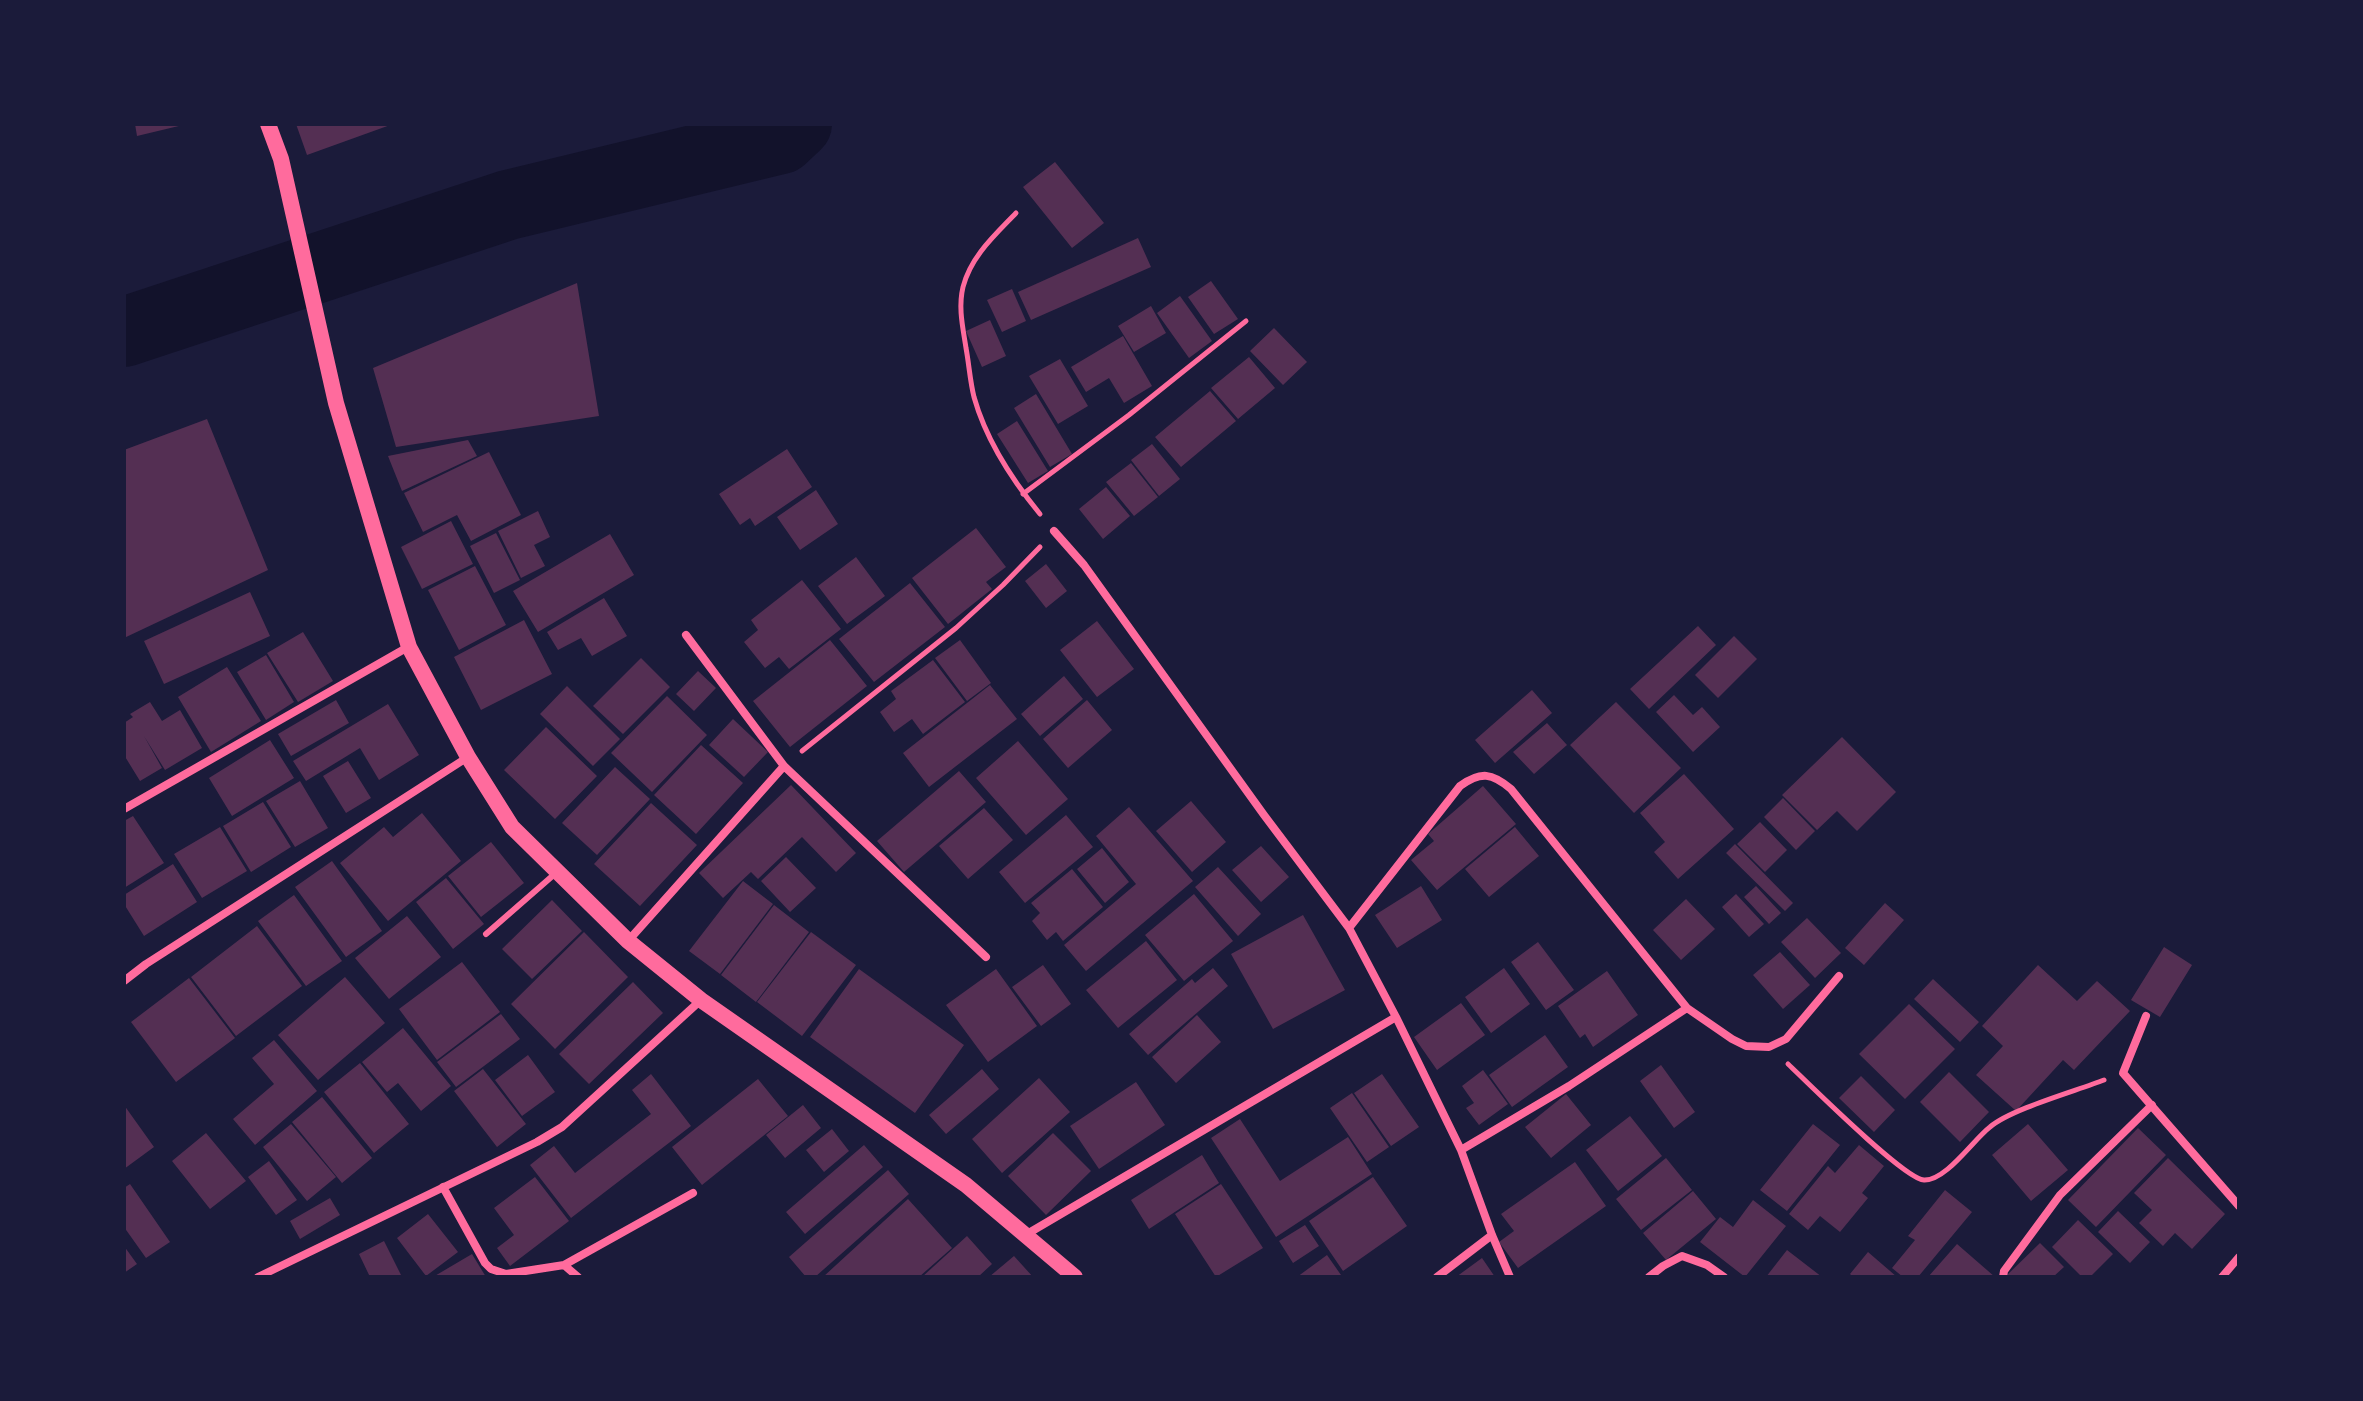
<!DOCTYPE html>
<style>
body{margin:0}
#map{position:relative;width:2363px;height:1401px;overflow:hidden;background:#1b1b3a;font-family:"Golos Text",sans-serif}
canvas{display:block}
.frame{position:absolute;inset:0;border:126px solid #1b1b3a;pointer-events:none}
</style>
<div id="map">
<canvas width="2363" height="1401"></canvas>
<div class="frame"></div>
</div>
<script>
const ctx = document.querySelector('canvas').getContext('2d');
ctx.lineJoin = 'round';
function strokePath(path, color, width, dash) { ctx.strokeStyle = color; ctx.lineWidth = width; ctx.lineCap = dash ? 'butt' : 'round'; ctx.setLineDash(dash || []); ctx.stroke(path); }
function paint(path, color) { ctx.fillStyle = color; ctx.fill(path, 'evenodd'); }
const river = new Path2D(`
 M124,332l384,-127 273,-66 16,-15`);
const building = new Path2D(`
 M135,124h47l1,1 -46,11z
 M296,124h97l-86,31z
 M1055,162l49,61 -32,25 -49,-61z
 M1138,238l13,29 -120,53 -13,-28z
 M1211,281l27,38 -24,15 -26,-37z
 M577,283l22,133 -203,31 -23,-79z
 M1012,289l14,32 -24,11 -15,-32z
 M1180,296l32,45 -23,17 -32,-45z
 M1151,306l15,27 -32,19 -16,-26z
 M990,320l16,36 -24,11 -16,-36z
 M1274,328l33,34 -24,23 -33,-34z
 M1123,336l29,50 -28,17 -15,-25 -23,14 -15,-25z
 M1249,357l26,31 -37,31 -27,-31z
 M1060,359l28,47 -30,18 -29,-48z
 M1210,391l26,30 -55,46 -26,-30z
 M1036,394l36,60 -22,13 -36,-59z
 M207,419l61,151 -144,68v-188z
 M1017,421l31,50 -20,12 -31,-49z
 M468,440l9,16 -75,35 -14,-35z
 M1152,444l28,35 -21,17 -28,-36z
 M787,449l25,38 -57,39 -5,-8 -10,7 -21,-31z
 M489,452l32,63 -50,26 -14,-26 -34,17 -19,-39z
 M1131,463l27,34 -24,19 -28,-34z
 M1106,487l24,29 -27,23 -24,-30z
 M816,490l22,34 -38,26 -23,-33z
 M538,511l12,26 -16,8 11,21 -24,12 -23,-47z
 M451,521l22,43 -51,25 -21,-42z
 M976,528l30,39 -20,15 6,7 -44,35 -36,-46z
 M496,533l24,47 -26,13 -24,-47z
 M610,534l24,41 -96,57 -25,-41z
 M856,557l29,39 -38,28 -29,-38z
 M1046,564l21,27 -21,17 -21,-27z
 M475,566l31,59 -47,25 -31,-60z
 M802,580l39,49 -52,40 -10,-12 -14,11 -21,-26 14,-12 -7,-10z
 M910,583l35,44 -71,55 -35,-43z
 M250,592l20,44 -106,48 -20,-43z
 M604,598l23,38 -35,20 -11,-18 -23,12 -11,-18z
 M524,620l28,54 -71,36 -27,-53z
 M1097,621l37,48 -37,28 -37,-47z
 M1698,626l18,19 -67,64 -19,-20z
 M303,632l30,49 -35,21 -31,-49z
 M1734,636l23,23 -39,39 -23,-23z
 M830,640l37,46 -77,61 -37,-46z
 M960,640l31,43 -24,18 -32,-43z
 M266,655l28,47 -28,18 -29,-48z
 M641,658l29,29 -47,47 -30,-28z
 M933,660l32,42 -42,32 -11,-15 -18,13 -14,-20 16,-13 -5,-8z
 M227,667l34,54 -50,31 -33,-55z
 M698,671l18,17 -22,23 -18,-17z
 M1064,676l19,23 -43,37 -19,-22z
 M990,685l27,34 -88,68 -26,-34z
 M567,686l53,53 -27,27 -53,-52z
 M1532,690l20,23 -57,50 -20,-23z
 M1674,695l19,20 9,-8 18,20 -27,25 -37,-40z
 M667,696l40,39 -55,57 -41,-39z
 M336,700l13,23 -58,33 -13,-22z
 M1087,700l25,30 -44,38 -25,-29z
 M150,702l12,19 18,-11 22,38 -37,22 -21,-34 18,32 -22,13 -16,-26v-32l9,-6 -3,-3z
 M1616,702l65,66 -47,45 -64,-68z
 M388,704l31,51 -40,25 -19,-32 -54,33 -13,-20z
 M733,719l35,33 -24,25 -35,-32z
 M1547,723l20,22 -33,29 -21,-22z
 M546,727l51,49 -42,43 -51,-49z
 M1842,737l54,55 -39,39 -20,-20 -20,19 -35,-35z
 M270,740l24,38 -62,38 -23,-38z
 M1018,741l50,58 -42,36 -50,-57z
 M701,745l42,38 -47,51 -42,-39z
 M348,761l23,37 -25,15 -23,-37z
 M615,767l35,32 -53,56 -35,-32z
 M959,771l27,31 -82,70 -27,-31z
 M1684,774l50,55 -56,50 -24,-27 11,-10 -25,-29z
 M300,781l28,47 -33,19 -29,-46z
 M791,785l65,68 -20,19 -34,-35 -44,42 -7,-7 -28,26 -24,-25z
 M1483,786l33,38 -79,66 -26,-30 23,-19 -6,-7z
 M1783,798l32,33 -19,19 -32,-33z
 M1191,801l35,41 -34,30 -36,-41z
 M263,802l28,45 -40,25 -28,-46z
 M651,803l46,42 -57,61 -46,-42z
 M1129,807l64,74 -107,90 -22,-26 72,-61 -40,-48z
 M984,808l29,32 -45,39 -29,-33z
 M422,813l39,48 -73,60 -48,-58 44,-36 9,10z
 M1066,815l27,32 -68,56 -26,-31z
 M133,816l31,47 -40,25v-67z
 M1760,822l27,28 -22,22 -28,-28z
 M220,827l27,44 -45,27 -28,-44z
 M1515,827l24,29 -50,41 -24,-28z
 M491,842l33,41 -43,34 -33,-41z
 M1735,844l58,59 -8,8 -59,-58z
 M1261,846l28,31 -28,25 -29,-32z
 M1102,848l27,34 -24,21 -28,-34z
 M786,857l30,31 -26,24 -29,-31z
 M332,861l50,70 -36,26 -51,-70z
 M173,864l24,38 -53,34 -20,-32v-9z
 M1218,867l43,47 -23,22 -43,-49z
 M1072,869l31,38 -40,34 -7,-9 -9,8 -15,-19 8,-8 -9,-10z
 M446,878l38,46 -31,25 -37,-47z
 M743,881l30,23 -53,70 -31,-23z
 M1421,886l21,34 -45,28 -22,-33z
 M1756,886l25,27 -12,11 -25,-27z
 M1194,894l39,47 -49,40 -39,-46z
 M1736,894l28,30 -15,13 -27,-30z
 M294,895l48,66 -36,25 -48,-65z
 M1686,899l29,30 -34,31 -28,-30z
 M552,900l30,31 -50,48 -30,-30z
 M1885,903l19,17 -40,45 -19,-17z
 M774,905l35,27 -53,70 -35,-27z
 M1303,915l42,75 -72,39 -42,-75z
 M407,916l34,41 -52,42 -34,-41z
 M1807,918l34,35 -26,25 -34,-36z
 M257,926l45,60 -66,50 -45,-59z
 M584,932l44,45 -73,72 -44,-45z
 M811,932l45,33 -54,71 -45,-34z
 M1146,941l31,39 -59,48 -32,-38z
 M1538,942l36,48 -28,20 -35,-48z
 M2164,947l28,18 -32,52 -29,-17z
 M1780,952l30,33 -27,24 -30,-34z
 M462,962l38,50 -63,48 -38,-51z
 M1043,965l28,39 -30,22 -29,-39z
 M2038,965l39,36 20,-20 33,30 -56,59 -11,-10 -47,51 -40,-36 27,-29 -21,-20z
 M1213,968l15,18 -80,69 -19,-21 63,-55 3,4z
 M1504,968l26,36 -39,29 -26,-36z
 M859,969l105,76 -49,68 -105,-76z
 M996,969l41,57 -49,36 -42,-57z
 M1607,971l31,44 -45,32 -8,-13 -5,4 -22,-32z
 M345,977l40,46 -67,57 -40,-45z
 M189,978l46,60 -59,44 -45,-60z
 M1933,979l46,43 -19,20 -46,-43z
 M633,982l30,31 -74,71 -30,-30z
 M1461,1003l24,32 -48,35 -23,-33z
 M1909,1004l46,45 -50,50 -46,-45z
 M501,1014l19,25 -64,48 -19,-25z
 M1197,1015l24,27 -45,41 -24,-26z
 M403,1028l48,58 -30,25 -23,-28 -11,9 -25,-30z
 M1545,1035l23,32 -56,40 -23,-32z
 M274,1040l43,51 -62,54 -22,-26 41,-35 -22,-26z
 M528,1055l27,37 -33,24 -27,-36z
 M360,1063l49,61 -35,29 -50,-61z
 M1661,1065l34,47 -21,16 -34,-47z
 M483,1069l43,55 -29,23 -43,-56z
 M982,1069l17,20 -53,45 -17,-19z
 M1483,1070l25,34 -29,21 -13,-17 8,-5 -12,-17z
 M1949,1072l40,40 -29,30 -40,-40z
 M651,1074l40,52 -120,92 -41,-53 24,-19 21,27 76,-59 -19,-24z
 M1382,1074l37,53 -28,19 -37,-53z
 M1861,1076l34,34 -21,22 -35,-34z
 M1039,1078l31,34 -68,61 -30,-34z
 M758,1079l30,37 -86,69 -30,-38z
 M1136,1082l29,43 -66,44 -29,-43z
 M1352,1093l37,54 -22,15 -37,-54z
 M1566,1094l25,31 -40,33 -26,-31z
 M322,1097l50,61 -30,25 -50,-61z
 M124,1105l30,42 -30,22z
 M803,1105l18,23 -36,30 -19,-23z
 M1630,1116l32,40 -44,35 -32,-41z
 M1240,1119l40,62 68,-44 24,37 -96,63 -65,-99z
 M291,1124l45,53 -29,24 -44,-54z
 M1813,1124l27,21 -53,66 -27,-21z
 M2028,1124l40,46 -37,31 -39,-46z
 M2138,1128l28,27 -70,72 -28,-27z
 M832,1129l17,22 -25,21 -18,-22z
 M206,1133l40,48 -36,28 -38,-48z
 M1053,1133l38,38 -45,44 -38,-39z
 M864,1145l19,22 -78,67 -19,-22z
 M1859,1145l25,21 -22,27 6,5 -28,34 -20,-16 -12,14 -19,-16 39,-48 7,7z
 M1202,1155l17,28 -70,46 -18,-29z
 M1666,1158l26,32 -51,40 -25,-31z
 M2168,1158l57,56 -33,35 -17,-16 -12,13 -24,-23 13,-13 -18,-17z
 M269,1161l28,39 -21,15 -28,-38z
 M1575,1162l31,44 -88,62 -19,-26 15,-11 -13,-17z
 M888,1170l21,24 -94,83h-9l-17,-20z
 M535,1177l34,44 -59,45 -13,-18 17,-13 -20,-27z
 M1373,1177l34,49 -64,45 -34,-50z
 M130,1184l40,58 -24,16 -22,-31v-39z
 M1221,1184l42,64 -47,29 -41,-63z
 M1945,1190l27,22 -54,65h-15l-11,-9 23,-28 -7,-4z
 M1693,1191l23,28 -50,41 -23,-27z
 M330,1198l10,17 -40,24 -10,-18z
 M908,1199l44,49 -33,29h-96z
 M1753,1200l33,26 -41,51 -45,-35 20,-25 13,10z
 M2118,1211l32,31 -20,21 -32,-31z
 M428,1214l30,38 -32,24 -29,-38z
 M2078,1220l35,34 -23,23h-8l-30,-30z
 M1305,1225l14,21 -26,17 -14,-22z
 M967,1236l25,28 -14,13h-56z
 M384,1241l18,36h-32l-11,-23z
 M2040,1243l24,24 -11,10h-48z
 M1957,1244l38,33h-67z
 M124,1246l13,18 -13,9z
 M1787,1250l35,27h-56z
 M1868,1252l29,25h-44l-3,-3z
 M472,1254l14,23h-53z
 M1327,1255l14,20 -3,2h-41z
 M1014,1256l19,21h-44z
 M1482,1258l13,19h-39z`);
const path = new Path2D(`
 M1016,213c-21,22 -45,43 -53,74 -5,21 0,41 3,61 3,16 4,33 8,49 12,43 39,84 66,117
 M1023,494l106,-79 117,-94
 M802,751l154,-123 47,-43 37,-38
 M1788,1064c20,19 116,115 136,116 22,1 49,-40 66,-53 21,-18 86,-36 114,-47`);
const service = new Path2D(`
 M486,934l71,-62`);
const minor = new Path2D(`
 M1054,531l30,34 180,250 85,113 47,89 65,133 31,85 18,42
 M686,635l98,131 202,191
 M124,809l284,-162
 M1349,928l111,-142c21,-15 32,-13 51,3l176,219 45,31 14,7 23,1 17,-8 53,-63
 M628,941l156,-175
 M124,981l22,-17 322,-207
 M2146,1016l-23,57 116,133
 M1461,1150l108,-64 118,-78
 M443,1187l42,76 6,6 15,5 58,-9 129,-72
 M1027,1234l369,-217
 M564,1265l14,12
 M258,1277l279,-135 25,-15 139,-127
 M1437,1277l55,-42
 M1649,1277l14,-11 19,-10 25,9 17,12
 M2003,1277l1,-6 56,-76 92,-90
 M2222,1277l17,-20`);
const secondary = new Path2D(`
 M268,124l13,35 55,244 73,244 59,110 44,70 116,114 73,59 265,185 109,92`);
strokePath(river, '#12122b', 70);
paint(building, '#542f53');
strokePath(path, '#ff6b9d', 5);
strokePath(service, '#ff6b9d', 6);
strokePath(minor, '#ff6b9d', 8);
strokePath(secondary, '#ff6b9d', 16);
</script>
